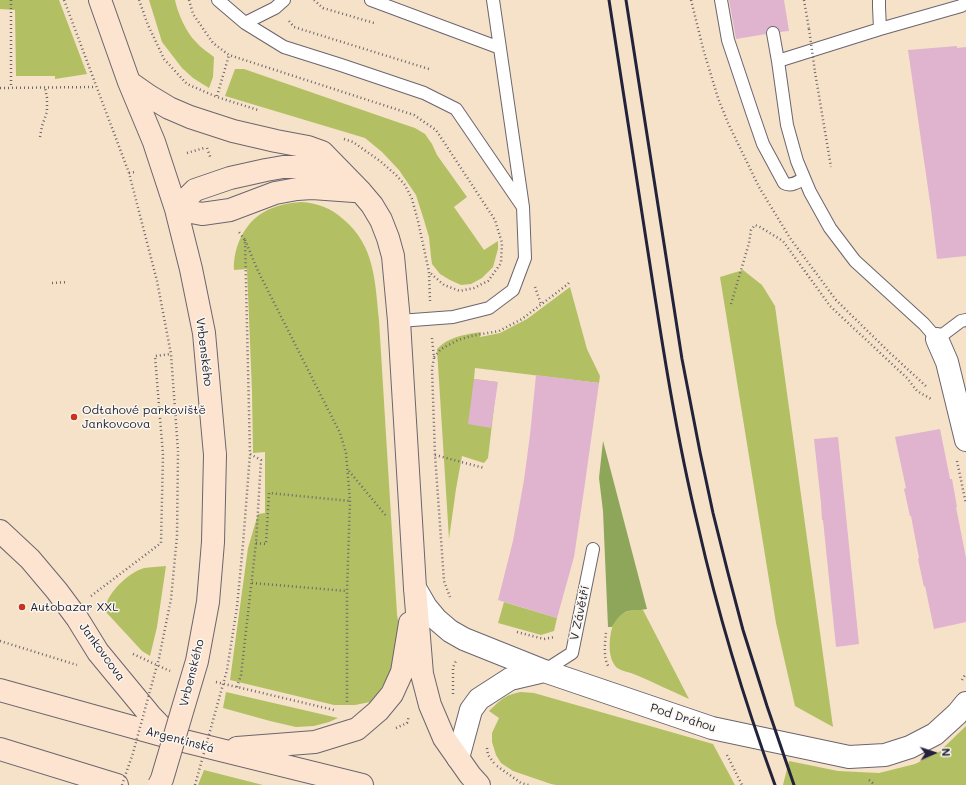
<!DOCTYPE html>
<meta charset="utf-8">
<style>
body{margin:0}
#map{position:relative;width:966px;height:785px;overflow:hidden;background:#f5e2c9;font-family:Mali,sans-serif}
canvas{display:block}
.north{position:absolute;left:914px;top:733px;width:40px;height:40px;-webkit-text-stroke:3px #fbf7ec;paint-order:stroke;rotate:87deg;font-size:11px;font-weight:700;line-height:16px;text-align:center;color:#22223b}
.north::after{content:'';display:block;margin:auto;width:14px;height:18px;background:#22223b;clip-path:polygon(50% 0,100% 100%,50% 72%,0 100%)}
</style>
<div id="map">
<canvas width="966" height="785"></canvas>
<div class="north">N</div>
</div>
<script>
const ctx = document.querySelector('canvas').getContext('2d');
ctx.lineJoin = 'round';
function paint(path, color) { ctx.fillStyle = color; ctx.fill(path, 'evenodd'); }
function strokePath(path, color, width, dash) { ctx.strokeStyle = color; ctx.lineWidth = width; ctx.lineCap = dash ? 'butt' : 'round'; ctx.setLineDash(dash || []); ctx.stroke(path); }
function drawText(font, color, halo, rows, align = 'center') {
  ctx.font = font + ' Mali,sans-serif'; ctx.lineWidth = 3; ctx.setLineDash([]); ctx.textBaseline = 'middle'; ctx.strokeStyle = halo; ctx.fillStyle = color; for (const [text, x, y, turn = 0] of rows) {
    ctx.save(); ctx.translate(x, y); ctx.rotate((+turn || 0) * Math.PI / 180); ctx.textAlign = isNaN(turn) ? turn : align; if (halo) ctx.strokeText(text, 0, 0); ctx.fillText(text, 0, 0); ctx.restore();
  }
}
const green = new Path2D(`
 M0,0h59l28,74 -32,5v-3h-39l-1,-66 -15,-1z
 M149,0h26c3,14 11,32 21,42 5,6 12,10 18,15l-1,20 -4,11 -16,-10 -11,-10 -20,-26z
 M235,69h9l156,54 15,5 10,6 7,10 5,11 30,42 -13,10 30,43 14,-9v8l-5,18 -11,11 -11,6 -10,1 -11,-5 -10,-6 -8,-10 -1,-7 -2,-20 -6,-20 -7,-22 -17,-25 -17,-18 -17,-14 -140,-42z
 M301,202c16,1 30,6 42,17 32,26 32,63 36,101l18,294 3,20 -9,39 -11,17 -10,12 -15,3h-21l-104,-25 18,-132 10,-34 7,-1v-61l-12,1 -1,-61 -5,-123 -13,1c-1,-22 10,-47 30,-58 12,-7 25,-9 37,-10z
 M743,270l19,15 13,21 58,421 -38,-21 -19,-83 -56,-346z
 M570,287l17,62 13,27 -1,7 -124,-15 -1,11 23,3 -9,76 -4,5 -22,-7 -6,33 -7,50 -12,-190c13,-13 27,-14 44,-17l-1,5 20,-4 27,-14z
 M166,566l-9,61 -7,29 -8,-5 -37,-40c0,-3 0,-6 2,-9 5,-13 23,-30 37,-34 6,-1 15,-1 22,-2z
 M504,602l53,16 -3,13 -13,4 -43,-12z
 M633,610h10l46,89c-18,-8 -36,-17 -53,-24 -6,-3 -16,-4 -20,-8 -8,-9 -7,-24 -5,-35 3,-14 9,-19 22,-22z
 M226,692l112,26 -9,4 -15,4 -18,1 -26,-6 -47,-13z
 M521,692l13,1 179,51 22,41h-179l-5,-1 -38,-13 -12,-8 -5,-8 -4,-13v-9l7,-15 -10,-7c12,-11 15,-16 32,-19z
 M966,726v59h-183l6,-24 49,10 41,2 36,-9 24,-12z
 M204,770l59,15h-65z`);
const forest = new Path2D(`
 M603,441l44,168c-5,1 -8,1 -13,1 -12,1 -17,8 -22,17h-4l-5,-116 -4,-33z`);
const building = new Path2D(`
 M729,0h55l5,31 -9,1 -2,-4 -3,-2h-3l-4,2 -2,3v3l-30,5z
 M957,46v2l9,-1v209l-29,3 -6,-50 -23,-159z
 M536,375l63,8 -15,107 -10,67 -17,61 -59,-18 15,-59 11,-61 6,-45z
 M474,379l24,3 -7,46 -23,-4z
 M940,429l10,50h2l5,28h-1l10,51v64l-32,7 -9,-43 -1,1 -6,-28 1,-1 -8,-42h-1l-6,-27 2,-1 -11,-51z
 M838,437l21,207 -23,3 -13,-127h-1l-1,-17 -7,-64z`);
const path = new Path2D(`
 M11,0v88
 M64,0l65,173 28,108 14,73 7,97
 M139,0l9,25 16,34 23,25 30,13 41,13
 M189,0l4,14 20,29 16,12 185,60 22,15 59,90 7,23 -1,20 -13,18 -14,7 -14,3 -16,-6 -15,-13
 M314,0l9,8 51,15
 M691,0l13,52 14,46 10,25 31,64 31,51 46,62 54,53 38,35
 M804,0l5,29
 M289,21l5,6 135,42
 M815,72l16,95
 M0,88l96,-1
 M217,96l12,-41
 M40,137l2,-11 5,-14v-14l-2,-11
 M344,139l9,3 27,19 16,14 9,10 7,14 6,22 11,51 1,29
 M207,148l4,11
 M187,153l17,-5
 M129,173l6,-1
 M245,240l13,31 82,162 6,20 4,48 -3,90v113
 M52,283l16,-1
 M535,287l6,17
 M731,304l18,-61 2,-13 4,-5 5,2 23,14 47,65 77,72 10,13 14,8
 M432,338l2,20 -2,11 3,86 9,126 6,16
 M434,357l7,-8 17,-9 13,-4 28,-5 23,-12 46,-35 2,-3
 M435,455l49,13
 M957,461l9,43
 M349,471l38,46
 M256,543l10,1 3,-51 81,8
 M252,583l95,8
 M91,596l70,-53 2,-88 -8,-99 16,-2
 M517,632l27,7 11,-2
 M606,633c-1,9 -3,27 3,34
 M0,641l77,24
 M133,654l37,17
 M962,680l4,-7
 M216,682l118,28
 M237,687l4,-12 15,-132 5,-83 -11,-6 -5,-214 -6,-8
 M453,694v-27l3,-6
 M396,728l11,-5 2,-7
 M487,748l1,7 6,8
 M727,755l15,30
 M497,766l24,17 8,2
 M869,780l6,5`);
const service = new Path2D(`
 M218,0l27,23 39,24 57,18 83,28 32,16 67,98 -30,-207
 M371,0l129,48
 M721,0l7,40 24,72 11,32 21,39c7,4 14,-1 20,-5
 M879,0v7l1,22
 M966,3l-5,3 -81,23 -102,32 9,64 10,36 13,31 20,36 25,33 69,63 13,15 24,-18 5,-1
 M245,23l30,-15 9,-8
 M773,33l5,28
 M399,321l54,-4 36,-9 24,-18 12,-32 -2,-51
 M544,671l28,-18 21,-104`);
const minor = new Path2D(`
 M937,339l10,23 19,78
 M415,588l11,19 10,12 14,12 14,8 80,32 168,57 137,29 36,-2 25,-8 25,-13 22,-20 9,-11
 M458,758l13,-48 8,-11 31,-20 34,-8`);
const secondary = new Path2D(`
 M100,0l29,82 25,60 22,67 15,60 13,64 11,122
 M129,82l20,14 20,12 21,9 43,14 43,10 32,6 14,5 39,40 11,13 9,15 7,18 5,18 6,65 16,267 7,86 8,31 14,33 26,37 9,10
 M176,209l19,-19 35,-12 36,-8 17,-3h17l14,2 15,4 16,9
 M176,209l26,5 28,-4 45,-17 22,-4 15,-1 42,3
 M0,531l30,28 27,32 20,27 21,34 52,63 22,23
 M0,690l172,48 190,47
 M237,748l78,-6 42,-13 21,-18 14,-17 10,-22 8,-49
 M0,749l117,36`);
const rail = new Path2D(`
 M609,0c13,84 26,168 39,252 14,91 28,183 50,274 20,88 46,174 77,259
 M626,0l56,359 18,93 13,61 15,60 15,57 24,76 27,79`);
const pathBridge = new Path2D(`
 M809,29l6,43
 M122,785l11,-32 26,-95 12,-59 6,-63 1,-85
 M195,785l32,-115 10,-63 6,-63 7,-90`);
const secondaryBridge = new Path2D(`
 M159,785l3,-6 35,-118 11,-59 5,-60 2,-87`);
const markers = [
 [74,417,4,"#c8321e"],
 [22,607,4,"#c8321e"]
];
const streetNames = [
 ["Vrbenského",204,352,83],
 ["V Závětří",580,613,-78],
 ["Jankovcova",102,652,54],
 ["Vrbenského",192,673,-76],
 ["Pod Dráhou",683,718,18],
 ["Argentinská",180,740,15]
];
const poiNames = [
 ["Odtahové parkoviště",82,410],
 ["Jankovcova",82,424],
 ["Autobazar XXL",30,607]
];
paint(green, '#b2c063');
paint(forest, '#8da659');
paint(building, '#e0b3cf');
strokePath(service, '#6c656d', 14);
strokePath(minor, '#6c656d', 24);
strokePath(secondary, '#6c656d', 24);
strokePath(path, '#6c656d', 2.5, [1, 3]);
strokePath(service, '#fff', 12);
strokePath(minor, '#fff', 22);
strokePath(secondary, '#fde4d1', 22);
strokePath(rail, '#22223b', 3);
strokePath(secondaryBridge, '#6c656d', 24, []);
strokePath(pathBridge, '#6c656d', 2.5, [1, 3]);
strokePath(secondaryBridge, '#fde4d1', 22);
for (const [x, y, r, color] of markers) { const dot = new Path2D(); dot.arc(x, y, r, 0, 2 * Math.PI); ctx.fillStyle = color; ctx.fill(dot); strokePath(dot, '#fbf7ec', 1.5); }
drawText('12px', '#22223b', '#fbf7ec', streetNames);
drawText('12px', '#22223b', '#fbf7ec', poiNames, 'left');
</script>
